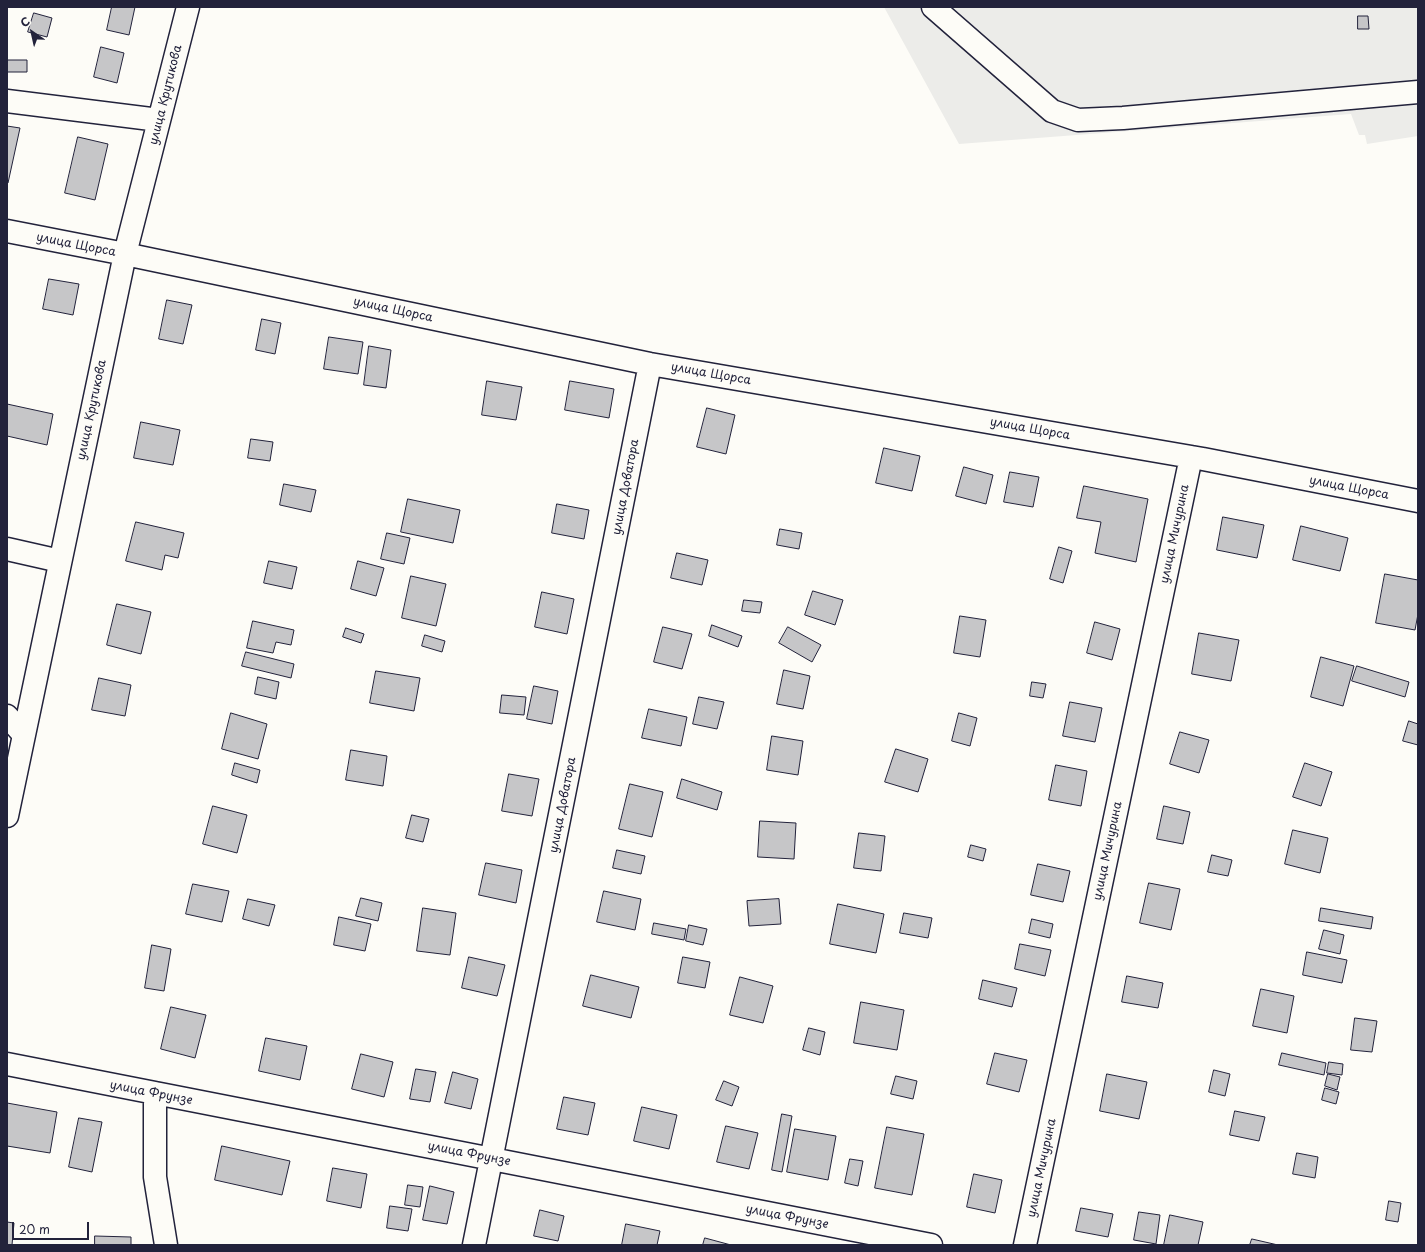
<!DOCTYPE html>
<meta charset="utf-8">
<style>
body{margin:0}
#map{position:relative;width:1425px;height:1252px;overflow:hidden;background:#fdfcf7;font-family:"Playpen Sans",sans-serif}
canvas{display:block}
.frame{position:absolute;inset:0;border:8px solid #22223b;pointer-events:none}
.north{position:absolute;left:12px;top:12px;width:40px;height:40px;-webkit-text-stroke:3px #fdfcf7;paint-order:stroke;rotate:326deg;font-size:11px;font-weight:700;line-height:16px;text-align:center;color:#22223b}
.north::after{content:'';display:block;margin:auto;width:14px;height:18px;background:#22223b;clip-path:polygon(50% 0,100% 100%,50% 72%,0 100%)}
.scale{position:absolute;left:12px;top:1222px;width:77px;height:18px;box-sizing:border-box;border:2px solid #22223b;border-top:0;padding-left:5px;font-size:12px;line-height:14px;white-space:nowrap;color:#22223b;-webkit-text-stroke:3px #fdfcf7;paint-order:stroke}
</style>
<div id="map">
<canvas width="1425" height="1252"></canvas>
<div class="frame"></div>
<div class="north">С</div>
<div class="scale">20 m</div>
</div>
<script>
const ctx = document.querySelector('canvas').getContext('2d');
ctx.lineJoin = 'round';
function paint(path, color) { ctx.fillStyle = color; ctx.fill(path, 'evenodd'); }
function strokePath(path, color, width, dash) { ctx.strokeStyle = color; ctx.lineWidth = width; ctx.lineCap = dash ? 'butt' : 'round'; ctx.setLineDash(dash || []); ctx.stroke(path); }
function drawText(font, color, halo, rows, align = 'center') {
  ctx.font = font + ' "Playpen Sans",sans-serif'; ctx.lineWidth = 3; ctx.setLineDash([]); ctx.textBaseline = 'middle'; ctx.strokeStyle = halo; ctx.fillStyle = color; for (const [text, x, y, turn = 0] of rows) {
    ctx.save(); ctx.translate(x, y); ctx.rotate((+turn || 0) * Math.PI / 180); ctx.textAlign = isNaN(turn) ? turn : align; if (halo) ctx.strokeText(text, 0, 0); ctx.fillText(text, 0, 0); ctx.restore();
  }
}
const built = new Path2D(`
 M884,7h534v129l-51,8 -2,-9h-6l-8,-21 -392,30z`);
const building = new Path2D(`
 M112,7h23l-6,28 -22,-5z
 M34,13l18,5 -5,19 -19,-5z
 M1358,16h10l1,13h-11z
 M101,47l23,6 -7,30 -23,-6z
 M8,60h19v12h-20z
 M7,126l13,2 -12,55h-1z
 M78,137l30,7 -13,56 -30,-7z
 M49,279l30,5 -6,31 -30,-6z
 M167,300l25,5 -9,39 -24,-5z
 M262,319l19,4 -6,31 -19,-4z
 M329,337l34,5 -5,32 -34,-5z
 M369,346l22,4 -5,38 -22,-3z
 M487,381l35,6 -6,33 -34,-5z
 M570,381l44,8 -5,29 -44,-8z
 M7,404l46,10 -6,31 -40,-9z
 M707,408l28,7 -9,39 -29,-7z
 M141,422l39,8 -7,35 -39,-7z
 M251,439l22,3 -3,19 -22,-3z
 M884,448l36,8 -8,35 -36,-8z
 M964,467l29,8 -7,29 -30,-8z
 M1010,472l29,5 -6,30 -29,-5z
 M284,484l32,6 -5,22 -31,-7z
 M1084,486l64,13 -12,63 -41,-9 6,-31 -24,-4z
 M408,499l52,11 -7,33 -52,-11z
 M557,504l32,6 -5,29 -32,-6z
 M1223,517l41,8 -7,33 -40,-8z
 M136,522l48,11 -6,25 -13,-3 -3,15 -36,-9z
 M1301,526l47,12 -8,33 -47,-11z
 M780,529l22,4 -3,16 -22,-4z
 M387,533l23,5 -6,26 -23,-5z
 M1059,547l13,4 -9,32 -13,-4z
 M677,553l31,7 -6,25 -31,-7z
 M269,561l28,6 -5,22 -28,-6z
 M358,561l26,7 -8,28 -25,-7z
 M1385,574l33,6v34l-3,16 -39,-7z
 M411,576l35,8 -10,42 -34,-8z
 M813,591l30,9 -8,25 -30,-10z
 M542,592l32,7 -7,35 -32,-7z
 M744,600l18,2 -2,11 -18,-2z
 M117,604l34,8 -10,42 -34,-9z
 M960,616l26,4 -6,37 -26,-4z
 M253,621l41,9 -3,15 -15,-3 -3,11 -26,-5z
 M1095,622l25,7 -8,31 -25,-7z
 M712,625l30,11 -4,11 -29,-11z
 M663,627l29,7 -10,35 -28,-7z
 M788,627l33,18 -9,17 -33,-19z
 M346,628l18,6 -3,9 -18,-6z
 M1199,633l40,7 -8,41 -39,-7z
 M425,635l20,6 -3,11 -20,-6z
 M246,652l48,12 -3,14 -49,-12z
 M1321,657l33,9 -11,40 -32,-9z
 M1357,666l52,16 -4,15 -53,-16z
 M784,670l26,6 -7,33 -26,-5z
 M376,671l44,7 -6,33 -44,-8z
 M258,677l21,5 -3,17 -21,-5z
 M99,678l32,7 -6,31 -33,-6z
 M1032,682l14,2 -3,14 -13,-2z
 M534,686l24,5 -6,33 -25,-5z
 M502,695l24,2 -2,18 -24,-2z
 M699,697l25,5 -7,27 -24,-5z
 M1070,702l32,6 -7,34 -32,-6z
 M649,709l38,8 -6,29 -39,-8z
 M231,713l36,11 -9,35 -36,-10z
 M959,713l18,5 -7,28 -18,-5z
 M1409,721l9,3v21l-15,-4z
 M1180,732l29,8 -10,33 -29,-9z
 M772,736l31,5 -5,34 -31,-5z
 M896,749l32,10 -10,33 -33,-10z
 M351,750l36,6 -4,30 -37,-6z
 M235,763l25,7 -3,13 -25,-8z
 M1305,763l27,9 -11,34 -28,-9z
 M1056,765l31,6 -6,35 -32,-6z
 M509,774l30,5 -7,37 -30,-5z
 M682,779l40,13 -5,18 -40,-12z
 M630,784l33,8 -11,45 -33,-8z
 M213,806l34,9 -10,38 -34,-9z
 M1164,806l26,6 -7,32 -26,-5z
 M412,815l17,4 -6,23 -17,-4z
 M760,821l36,2 -2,36 -36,-2z
 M1293,830l35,8 -8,35 -35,-9z
 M859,833l26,3 -4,35 -27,-3z
 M971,845l15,4 -3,12 -15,-4z
 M617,850l28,6 -4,18 -28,-6z
 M1212,855l20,5 -4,16 -20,-4z
 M486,863l36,7 -6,33 -37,-8z
 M1038,864l32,7 -7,31 -32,-7z
 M1149,883l31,6 -9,41 -31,-7z
 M193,884l36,7 -7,31 -36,-8z
 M604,891l37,8 -6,31 -38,-8z
 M361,898l21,5 -4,18 -22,-5z
 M248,899l27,6 -6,21 -26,-7z
 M779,899l2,25 -32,2 -2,-25z
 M838,904l46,10 -8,39 -46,-9z
 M423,908l33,5 -6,42 -33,-4z
 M1321,908l52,9 -2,12 -52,-8z
 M904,913l28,5 -4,20 -28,-5z
 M339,917l32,7 -6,27 -31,-6z
 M1032,919l21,5 -3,14 -21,-5z
 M654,923l32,6 -2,11 -32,-6z
 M689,925l18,4 -4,16 -17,-4z
 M1324,930l20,5 -4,19 -21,-5z
 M1020,944l31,6 -6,26 -30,-7z
 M152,945l19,4 -7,42 -19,-3z
 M1307,952l40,8 -5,23 -39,-8z
 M469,957l36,8 -8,31 -35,-8z
 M683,957l27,5 -5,26 -27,-5z
 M591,975l48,12 -8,31 -48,-12z
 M1127,976l36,7 -5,25 -36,-6z
 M740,977l33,9 -10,37 -33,-8z
 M983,980l34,8 -5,19 -33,-8z
 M1261,989l33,7 -7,37 -34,-7z
 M861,1002l43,8 -7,40 -43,-7z
 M171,1007l35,8 -11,43 -34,-9z
 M1355,1018l22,3 -5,31 -21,-2z
 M809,1028l16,4 -5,23 -17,-5z
 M266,1038l41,8 -7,34 -41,-9z
 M995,1053l32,7 -8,32 -32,-8z
 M1282,1053l44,10 -2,12 -45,-10z
 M361,1054l32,8 -9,35 -32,-8z
 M1329,1062l14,2 -1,11 -15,-2z
 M416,1069l20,3 -6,30 -20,-3z
 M1214,1070l16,4 -5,22 -16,-4z
 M453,1072l25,7 -7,30 -26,-6z
 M1107,1074l40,8 -8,37 -39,-8z
 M1328,1074l12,3 -3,13 -12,-4z
 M896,1076l21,5 -4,18 -22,-5z
 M724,1081l15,6 -7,19 -16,-6z
 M1325,1088l14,4 -3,12 -14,-4z
 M564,1097l31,6 -7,32 -31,-6z
 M7,1103l50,9 -7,41 -43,-7z
 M642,1107l35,8 -8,34 -35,-8z
 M1235,1111l30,6 -6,24 -29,-6z
 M782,1114l10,2 -10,56 -10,-2z
 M79,1118l23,4 -10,50 -23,-5z
 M726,1126l32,7 -9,36 -32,-7z
 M887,1127l37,7 -12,61 -37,-7z
 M795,1129l41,7 -8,44 -41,-8z
 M222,1146l68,15 -8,34 -67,-15z
 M1297,1153l21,4 -3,21 -22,-4z
 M850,1159l13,2 -5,25 -13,-3z
 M333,1168l34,6 -6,34 -34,-7z
 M974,1174l28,6 -7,33 -28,-6z
 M408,1185l15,2 -3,20 -15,-2z
 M430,1186l24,6 -7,32 -24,-4z
 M1389,1201l12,2 -3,19 -12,-2z
 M390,1206l22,3 -4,22 -21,-3z
 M1081,1208l32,6 -5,23 -32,-6z
 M540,1210l24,6 -6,25 -24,-5z
 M1139,1212l21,3 -4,29 -22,-4z
 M1170,1215l33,7 -5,23h-34z
 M7,1222l7,1 -2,22h-5z
 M626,1224l34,7 -3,14h-35z
 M95,1236l36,1v8h-36z
 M705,1238l26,7h-28z
 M1252,1239l26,6h-28z`);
const minor = new Path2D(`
 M933,7l119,104 26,9 45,-2 295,-26
 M7,101l152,19
 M7,231l118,23 525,110 553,95 215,42
 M7,549l53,12
 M7,716l17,19
 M7,816l118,-562 63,-247
 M7,1064l924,181
 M155,1093v84l11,68
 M474,1245l176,-881
 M1025,1245l166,-788`);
const streetNames = [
 ["улица Крутикова",166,95,-76],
 ["улица Щорса",76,245,11],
 ["улица Щорса",393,310,12],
 ["улица Щорса",711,374,10],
 ["улица Крутикова",92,410,-78],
 ["улица Щорса",1030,429,10],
 ["улица Доватора",626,487,-79],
 ["улица Щорса",1349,488,11],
 ["улица Мичурина",1175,534,-78],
 ["улица Доватора",563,805,-79],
 ["улица Мичурина",1108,851,-78],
 ["улица Фрунзе",151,1093,11],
 ["улица Фрунзе",469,1154,11],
 ["улица Мичурина",1042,1168,-78],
 ["улица Фрунзе",787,1217,11]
];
paint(built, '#ecece9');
paint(building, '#c6c6c8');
strokePath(building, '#22223b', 1);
strokePath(minor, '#22223b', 25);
strokePath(minor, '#fdfcf7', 22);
drawText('12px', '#22223b', '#fdfcf7', streetNames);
</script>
